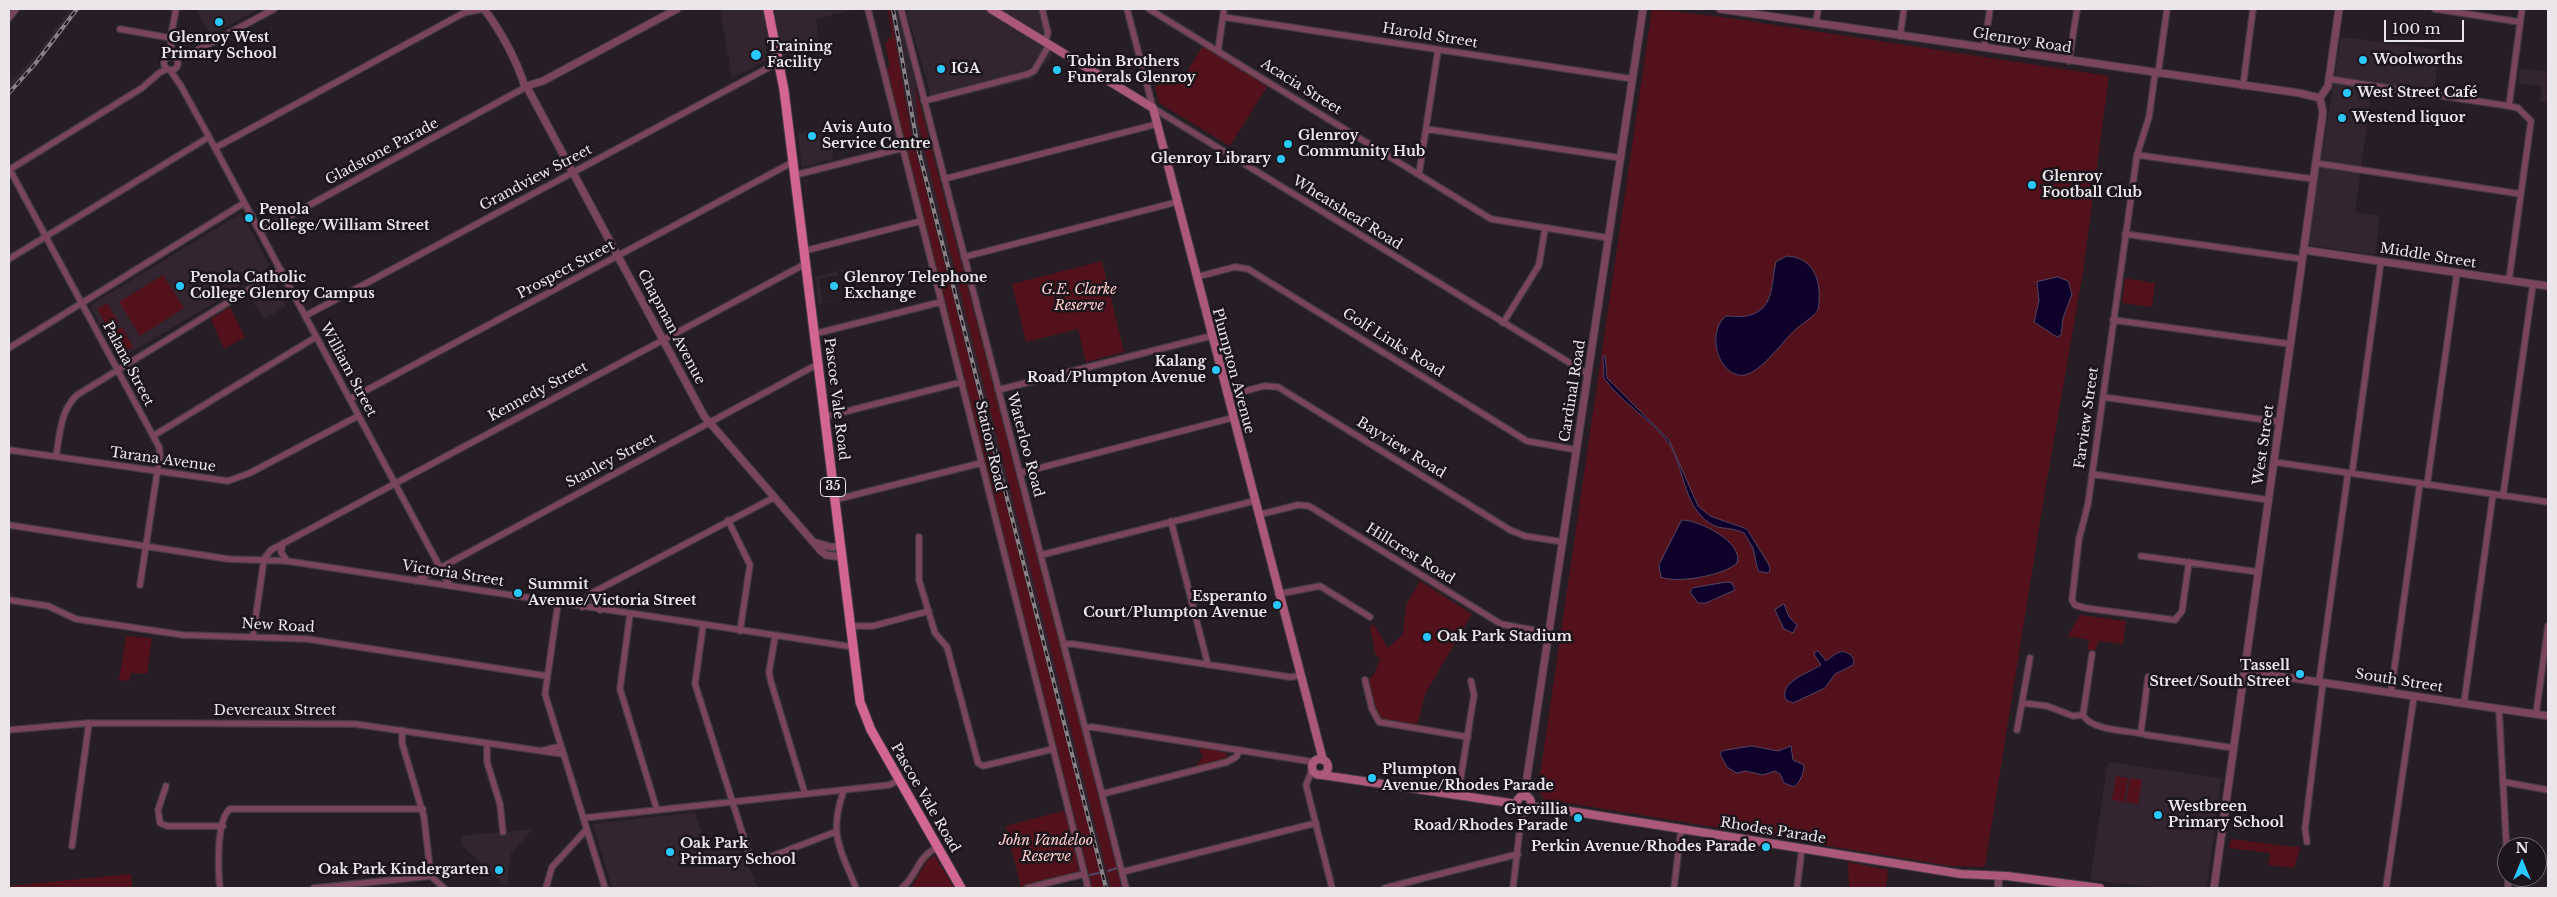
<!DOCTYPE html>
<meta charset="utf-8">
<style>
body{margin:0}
#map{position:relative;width:2557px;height:897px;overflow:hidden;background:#261e24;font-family:"Libre Baskerville",serif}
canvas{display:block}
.frame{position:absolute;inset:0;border:10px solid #ebe6ea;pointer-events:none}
.north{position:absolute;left:2497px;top:837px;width:50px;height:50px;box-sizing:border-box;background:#1c151b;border:1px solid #6f696e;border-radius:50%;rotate:0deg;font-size:14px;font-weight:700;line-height:20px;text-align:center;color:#ebe6ea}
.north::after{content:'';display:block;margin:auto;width:18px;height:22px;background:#29c8ff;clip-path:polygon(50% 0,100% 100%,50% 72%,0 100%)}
.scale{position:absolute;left:2384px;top:20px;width:80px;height:22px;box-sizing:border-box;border:2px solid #ebe6ea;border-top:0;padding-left:6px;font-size:15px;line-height:18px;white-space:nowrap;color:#ebe6ea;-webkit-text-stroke:4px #1c151b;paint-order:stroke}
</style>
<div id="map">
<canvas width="2557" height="897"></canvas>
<div class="frame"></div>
<div class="north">N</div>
<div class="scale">100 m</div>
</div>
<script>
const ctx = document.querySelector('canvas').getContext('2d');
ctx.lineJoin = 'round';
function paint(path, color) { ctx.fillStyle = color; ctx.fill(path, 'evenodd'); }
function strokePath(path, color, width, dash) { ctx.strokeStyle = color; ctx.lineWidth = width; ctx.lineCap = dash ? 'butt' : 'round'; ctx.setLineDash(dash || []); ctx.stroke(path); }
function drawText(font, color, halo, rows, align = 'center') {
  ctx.font = font + ' "Libre Baskerville",serif'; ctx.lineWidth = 5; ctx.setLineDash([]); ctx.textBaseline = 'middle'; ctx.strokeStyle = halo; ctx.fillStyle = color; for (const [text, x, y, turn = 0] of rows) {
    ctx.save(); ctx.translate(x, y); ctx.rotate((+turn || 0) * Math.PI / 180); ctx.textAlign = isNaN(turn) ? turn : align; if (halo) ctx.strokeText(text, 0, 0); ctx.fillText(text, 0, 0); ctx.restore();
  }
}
const built = new Path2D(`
 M70,9h10l-36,48 -35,38v-11l27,-29z
 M197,9h62l-49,26z
 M720,9h135l-39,10 2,19 -33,9 -1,-5 -18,4v15l-34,17z
 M890,9h10l17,86 3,37 191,756h-7l-193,-756z
 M906,9h140l5,26 1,20 -20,24 -99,24z
 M2341,37l98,13 -5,43 -62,-7 -17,126 25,4 -5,39 -68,-10z
 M2520,68l28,4v31l-8,-1 2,-16 -24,-3z
 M829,126l4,33 -31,8 -4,-33z
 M240,214l2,1 27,49 -1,4 -26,14 -6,8 -117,69 -28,-51 1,-4z
 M847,269l5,27 -34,8 -3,-27zM844,271l6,25 -28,6 -3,-23 20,-4 -1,-3z
 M274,283l13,23 -23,13 -13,-23z
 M2108,762l113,16 -14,110h-46l-71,-8z
 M695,812l10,33 14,3 18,-6 21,46h-146l-19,-64z
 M533,829l-22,24 -4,34 -45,-41 -1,-10z`);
const green = new Path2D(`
 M888,9h2l21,123 193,756h-13l-4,-15 -66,15 -15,-62 64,-17c-62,-246 -123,-493 -186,-740l6,-2 -5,-24 3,-1 -1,-4h5z
 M1652,9l70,8 387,59 -26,196 -39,225 -59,369 -3,1 -32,-1 -406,-67 -6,-10z
 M1203,45l65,40 -38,61 -71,-43 -4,-17 33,-8 -1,-6z
 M915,85l209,803h-13l-186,-736 -7,-29z
 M1102,261l22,91 -38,10 -8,-33 -52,13 -14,-58z
 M163,275l21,33 -44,28 -21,-34z
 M2125,278l30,5 -3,24 -30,-4z
 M107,303l12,20 -10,6 -12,-20z
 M230,307l15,30 -21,12 -13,-30z
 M122,327l11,20 -10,6 -12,-20z
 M1420,581l52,33 -47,80 -8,32 -35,-5c-10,-10 -12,-28 -14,-41l6,-5 6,-16 -5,-5 -5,-28 4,-1 14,23 15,-14 3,-29z
 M2080,615l46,6 -3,23 -24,-3 -4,10 -8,-1 2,-10 -21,-4z
 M126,636l26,2 -5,36 -16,-1 -2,8 -10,-1z
 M1197,746l30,7v4l-3,3 -29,7 8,-10z
 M2116,776l12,2 -4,24 -12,-2z
 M2130,778l12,2 -4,24 -12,-2z
 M2231,839l64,8 3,-2 2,4 -6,19 -26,-3 2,-12 -41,-5z
 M935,856l19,32h-43l17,-29z
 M1848,862l40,8 -2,18h-37z
 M131,874l1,14h-123v-2z`);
const water = new Path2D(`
 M1787,256c30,2 35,29 31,54 -6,9 -16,13 -23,20 -13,11 -37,49 -57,45 -23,-6 -30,-45 -12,-59 8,0 19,2 27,-2 22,-8 18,-34 23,-52z
 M2058,277l10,4 4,13 -9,24 -2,17 -4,2 -23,-15 5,-21 -2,-19z
 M1605,356l2,22 62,62 29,66 12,10 37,13 22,36 1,6 -3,2 -9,-2 -5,-23 -9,-15c-11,-6 -24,-3 -33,-9 -31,-19 -25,-62 -47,-87 -18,-21 -44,-36 -60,-59l-1,-21z
 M1682,520c17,0 62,22 55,43 -12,12 -60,21 -76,14l-2,-12z
 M1727,582l5,1 3,7 -29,13h-8l-8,-11 3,-4z
 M1784,604l5,13 8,8 -4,8 -9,-4 -9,-19z
 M1818,651l8,10c10,-7 15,-14 26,-5l2,5 -1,4 -18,9 -10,14 -32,15 -7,-3c-8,-18 23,-27 35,-35l-7,-11z
 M1752,746l26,5 13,-5 2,14 11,5c0,8 -4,17 -10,22l-10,-4 -4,-9 -5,-3 -12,4 -17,-4 -10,2 -9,-6 -7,-13 2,-3z`);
const stream = new Path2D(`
 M1108,871l9,-3
 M1089,875l10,-2`);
const minor = new Path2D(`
 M868,9l220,879
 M901,9l225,879
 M1042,9l6,24 -3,9
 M1127,9l26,99 435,266
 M1149,9l342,210 118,19
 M2435,9l85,13
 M468,12l14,-3
 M1223,17l410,62
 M9,18l7,-9
 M1816,23l2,-14
 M120,29l51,9
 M1900,36l4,-27
 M1984,48l6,-39
 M1218,51l6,-42
 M164 63a7 7 0 1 1 14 0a7 7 0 1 1-14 0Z
 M174,56c-7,-13 0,-33 2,-47
 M176,57l16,-4 82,-44
 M2069,61l8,-52
 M170,70l11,16 34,62 235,438
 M2155,74l-6,43 -12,38 -49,349 -9,35 -7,61 3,5 10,3 90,12 7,-9 7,-49
 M2158,74l9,-65
 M2329,79l180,27
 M2243,86l10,-77
 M924,101l104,-27 6,-3 15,-26
 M1426,129l195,29
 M215,148l256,-139
 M2137,155l176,24
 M2315,163l206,31
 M9,170l133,-82 17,-15 8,-4
 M10,170l149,277 1,7 -20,131
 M1419,174l19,-124
 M795,175l108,-27
 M944,179l213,-55
 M260,232l266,-145
 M2125,234l177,25
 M804,251l117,-30
 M964,257l213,-55
 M9,259l200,-122
 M1196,277l39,-10 13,2 279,172 50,9
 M2509,280l22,-159 -13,-13 -9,-2 13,-97
 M305,316l474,-254
 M2113,320l177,24
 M1503,323l36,-58 6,-37
 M814,334l127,-32
 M9,348l235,-145
 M998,390l213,-54
 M1227,396l37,-10 14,1 232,143 15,6 38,6
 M2103,397l177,25
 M350,399l443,-237
 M824,417l138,-35
 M153,436l163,-99
 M9,450l219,31 22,-8 108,-57
 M56,456c4,-22 4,-45 21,-61l204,-125
 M2274,462l274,40
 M1020,473l212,-55
 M2352,473l29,-212
 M2092,474l177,26
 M2427,485l30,-212
 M2503,496l30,-212
 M834,500l147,-37
 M1258,515l40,-10 11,1 192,118 48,9
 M728,520l22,45 -10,66
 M1171,521l37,144
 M9,525l219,34 59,2 566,86
 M919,537v43l16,53 12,14 31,116 5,3 70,-17
 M283,543l-2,9 6,9
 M1041,555l213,-54
 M2141,556l118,16
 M416,581l402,-217
 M1278,594l42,-8 50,31
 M592,595l4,11 4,4
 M9,600l39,6 28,13 107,16 124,4 240,37
 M558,603l-13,91 60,194
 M582,607l8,-13 185,-97
 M630,614l-10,75 37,121
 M703,626l-8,58 55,173 4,3 11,-1 70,-27
 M850,626h23l56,-15
 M253,636l11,-77 7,-9 534,-286
 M775,637l-6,35 2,10 34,112
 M1063,644h10l217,33 9,-1
 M1365,680l7,29 7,13 89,15
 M2319,682l29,-209
 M2391,693l29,-210
 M2022,703l25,3 26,10 10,-1c9,17 49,15 64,20l87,13
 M2464,703l29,-209
 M2499,709l8,148
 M2536,714l12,-88
 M2083,715l9,-61
 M1085,728l7,-1 222,35
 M9,730l80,-7 266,1 208,30
 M402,730v13l22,74 6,52 4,10 10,9
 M2017,730l13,-72
 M2141,732l7,-55 31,5
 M487,743v19l13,42 3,28
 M541,751l20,-5
 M1312,770l-6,15 26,103
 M2504,782l44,8
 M166,786l-8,24 2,13 7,3h56
 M844,790c-16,44 -4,58 12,98
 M1102,794l125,-32 9,-5 4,-7
 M1458,795l16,-100 -3,-14
 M583,818l306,-33 10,-5
 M2307,842l-2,-13 18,-147
 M72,846l17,-123
 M1122,872l194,-49
 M2508,877v11
 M220,888c-2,-17 -4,-68 10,-79h193
 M314,888l118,-12
 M546,888l6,-21 34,-37
 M902,888c17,-15 13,-28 35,-41
 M1027,888l57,-14
 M1385,888l133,-34
 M1513,888l8,-69 4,-9
 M1674,888l7,-58
 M1797,888l5,-40
 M2386,888l28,-192`);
const tertiary = new Path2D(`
 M484,9c17,22 33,52 41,78
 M1720,9l579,84 21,5
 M530,85l13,-4 134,-72
 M529,91l175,325 117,135 5,4 15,2
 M2320,98l8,-12 11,-77
 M2304,250l244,36
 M817,543l13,4h10
 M2245,671l303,45
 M1521,796l4,-11
 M1527,797v-20l116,-768
 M1998,888l1,-12
 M2214,888l109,-776 -3,-14`);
const secondary = new Path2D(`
 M991,9l162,99 170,652
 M1312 767a8 8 0 1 1 16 0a8 8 0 1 1-16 0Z
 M1322,775l195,29
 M1517 803a7 7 0 1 1 14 0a7 7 0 1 1-14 0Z
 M1529,807h16l416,67 46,2 93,12`);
const primary = new Path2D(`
 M768,9l16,81 76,612 11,28 90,158`);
const rail = new Path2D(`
 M893,9l25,139 188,740
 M9,93l26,-29 42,-55`);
const markers = [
 [219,22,5,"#29c8ff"],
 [756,55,6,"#29c8ff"],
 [2363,60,5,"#29c8ff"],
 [941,69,5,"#29c8ff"],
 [1057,70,5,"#29c8ff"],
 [2347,93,5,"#29c8ff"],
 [2342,118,5,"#29c8ff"],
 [812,136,5,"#29c8ff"],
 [1288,144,5,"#29c8ff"],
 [1281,159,5,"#29c8ff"],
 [2032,185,5,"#29c8ff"],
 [249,218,5,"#29c8ff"],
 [180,286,5,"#29c8ff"],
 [834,286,5,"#29c8ff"],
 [1216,370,5,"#29c8ff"],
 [518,593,5,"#29c8ff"],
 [1277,605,5,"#29c8ff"],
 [1427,637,5,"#29c8ff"],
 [2300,674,5,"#29c8ff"],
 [1372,778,5,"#29c8ff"],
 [2158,815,5,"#29c8ff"],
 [1578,818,5,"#29c8ff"],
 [1766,847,5,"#29c8ff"],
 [670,852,5,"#29c8ff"],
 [499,870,5,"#29c8ff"]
];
const shields = [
 [833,487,25]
];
const shieldNames = [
 ["35",833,487]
];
const streetNames = [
 ["Harold Street",1430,36,9],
 ["Glenroy Road",2022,41,9],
 ["Acacia Street",1301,87,32],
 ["Gladstone Parade",382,152,-28],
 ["Grandview Street",536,178,-28],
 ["Wheatsheaf Road",1347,213,32],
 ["Middle Street",2428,256,9],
 ["Prospect Street",566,270,-28],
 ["Chapman Avenue",671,327,62],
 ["Golf Links Road",1393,343,32],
 ["Palana Street",128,364,62],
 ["William Street",348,370,62],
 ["Plumpton Avenue",1233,371,75],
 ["Cardinal Road",1573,391,-81],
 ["Kennedy Street",538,392,-28],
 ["Pascoe Vale Road",836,399,83],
 ["Farview Street",2087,418,-82],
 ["Waterloo Road",1025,445,75],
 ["West Street",2264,445,-82],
 ["Station Road",990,446,77],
 ["Bayview Road",1401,448,32],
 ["Tarana Avenue",163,460,8],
 ["Stanley Street",611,461,-28],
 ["Hillcrest Road",1410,554,32],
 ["Victoria Street",453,574,9],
 ["New Road",278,626,3],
 ["South Street",2399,681,9],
 ["Devereaux Street",275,711],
 ["Pascoe Vale Road",925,798,60],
 ["Rhodes Parade",1773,831,9]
];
const poiNames = [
 ["Glenroy West",219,38,"center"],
 ["Primary School",219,54,"center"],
 ["Training",767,47],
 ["Facility",767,63],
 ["Woolworths",2373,60],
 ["Tobin Brothers",1067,62],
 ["Funerals Glenroy",1067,78],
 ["IGA",951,69],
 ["West Street Café",2357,93],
 ["Westend liquor",2352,118],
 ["Avis Auto",822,128],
 ["Service Centre",822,144],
 ["Glenroy",1298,136],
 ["Community Hub",1298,152],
 ["Glenroy Library",1271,159,"right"],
 ["Glenroy",2042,177],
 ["Football Club",2042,193],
 ["Penola",259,210],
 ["College/William Street",259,226],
 ["Penola Catholic",190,278],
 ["College Glenroy Campus",190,294],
 ["Glenroy Telephone",844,278],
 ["Exchange",844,294],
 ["Kalang",1206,362,"right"],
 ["Road/Plumpton Avenue",1206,378,"right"],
 ["Summit",528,585],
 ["Avenue/Victoria Street",528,601],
 ["Esperanto",1267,597,"right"],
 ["Court/Plumpton Avenue",1267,613,"right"],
 ["Oak Park Stadium",1437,637],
 ["Tassell",2290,666,"right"],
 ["Street/South Street",2290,682,"right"],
 ["Plumpton",1382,770],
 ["Avenue/Rhodes Parade",1382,786],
 ["Westbreen",2168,807],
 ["Primary School",2168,823],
 ["Grevillia",1568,810,"right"],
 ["Road/Rhodes Parade",1568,826,"right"],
 ["Oak Park",680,844],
 ["Primary School",680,860],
 ["Perkin Avenue/Rhodes Parade",1756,847,"right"],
 ["Oak Park Kindergarten",489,870,"right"]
];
const parkNames = [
 ["G.E. Clarke",1079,290],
 ["Reserve",1079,306],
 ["John Vandeloo",1046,841],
 ["Reserve",1046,857]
];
paint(built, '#32252f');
paint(green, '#52111b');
paint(water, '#0e002a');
strokePath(water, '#504564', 1);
strokePath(stream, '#504564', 2);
strokePath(minor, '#423a40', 8);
strokePath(tertiary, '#423a40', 9);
strokePath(secondary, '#423a40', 10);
strokePath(primary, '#423a40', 11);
strokePath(minor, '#7a455a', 5.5);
strokePath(tertiary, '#7a455a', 7);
strokePath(secondary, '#ac5879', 8);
strokePath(primary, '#d26592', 9);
strokePath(rail, '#898287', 4);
strokePath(rail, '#1c151b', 2, [5.5]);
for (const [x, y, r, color] of markers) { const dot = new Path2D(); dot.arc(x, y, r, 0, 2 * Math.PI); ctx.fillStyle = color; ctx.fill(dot); strokePath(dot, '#1c151b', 2); }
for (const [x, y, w] of shields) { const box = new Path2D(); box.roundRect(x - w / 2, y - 9.5, w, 19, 4); ctx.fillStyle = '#1c151b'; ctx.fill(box); strokePath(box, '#ebe6ea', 1); }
drawText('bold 12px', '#ebe6ea', null, shieldNames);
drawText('14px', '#ebe6ea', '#1c151b', streetNames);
drawText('bold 14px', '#ebe6ea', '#1c151b', poiNames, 'left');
drawText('italic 14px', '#fecdcd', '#1c151b', parkNames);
</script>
